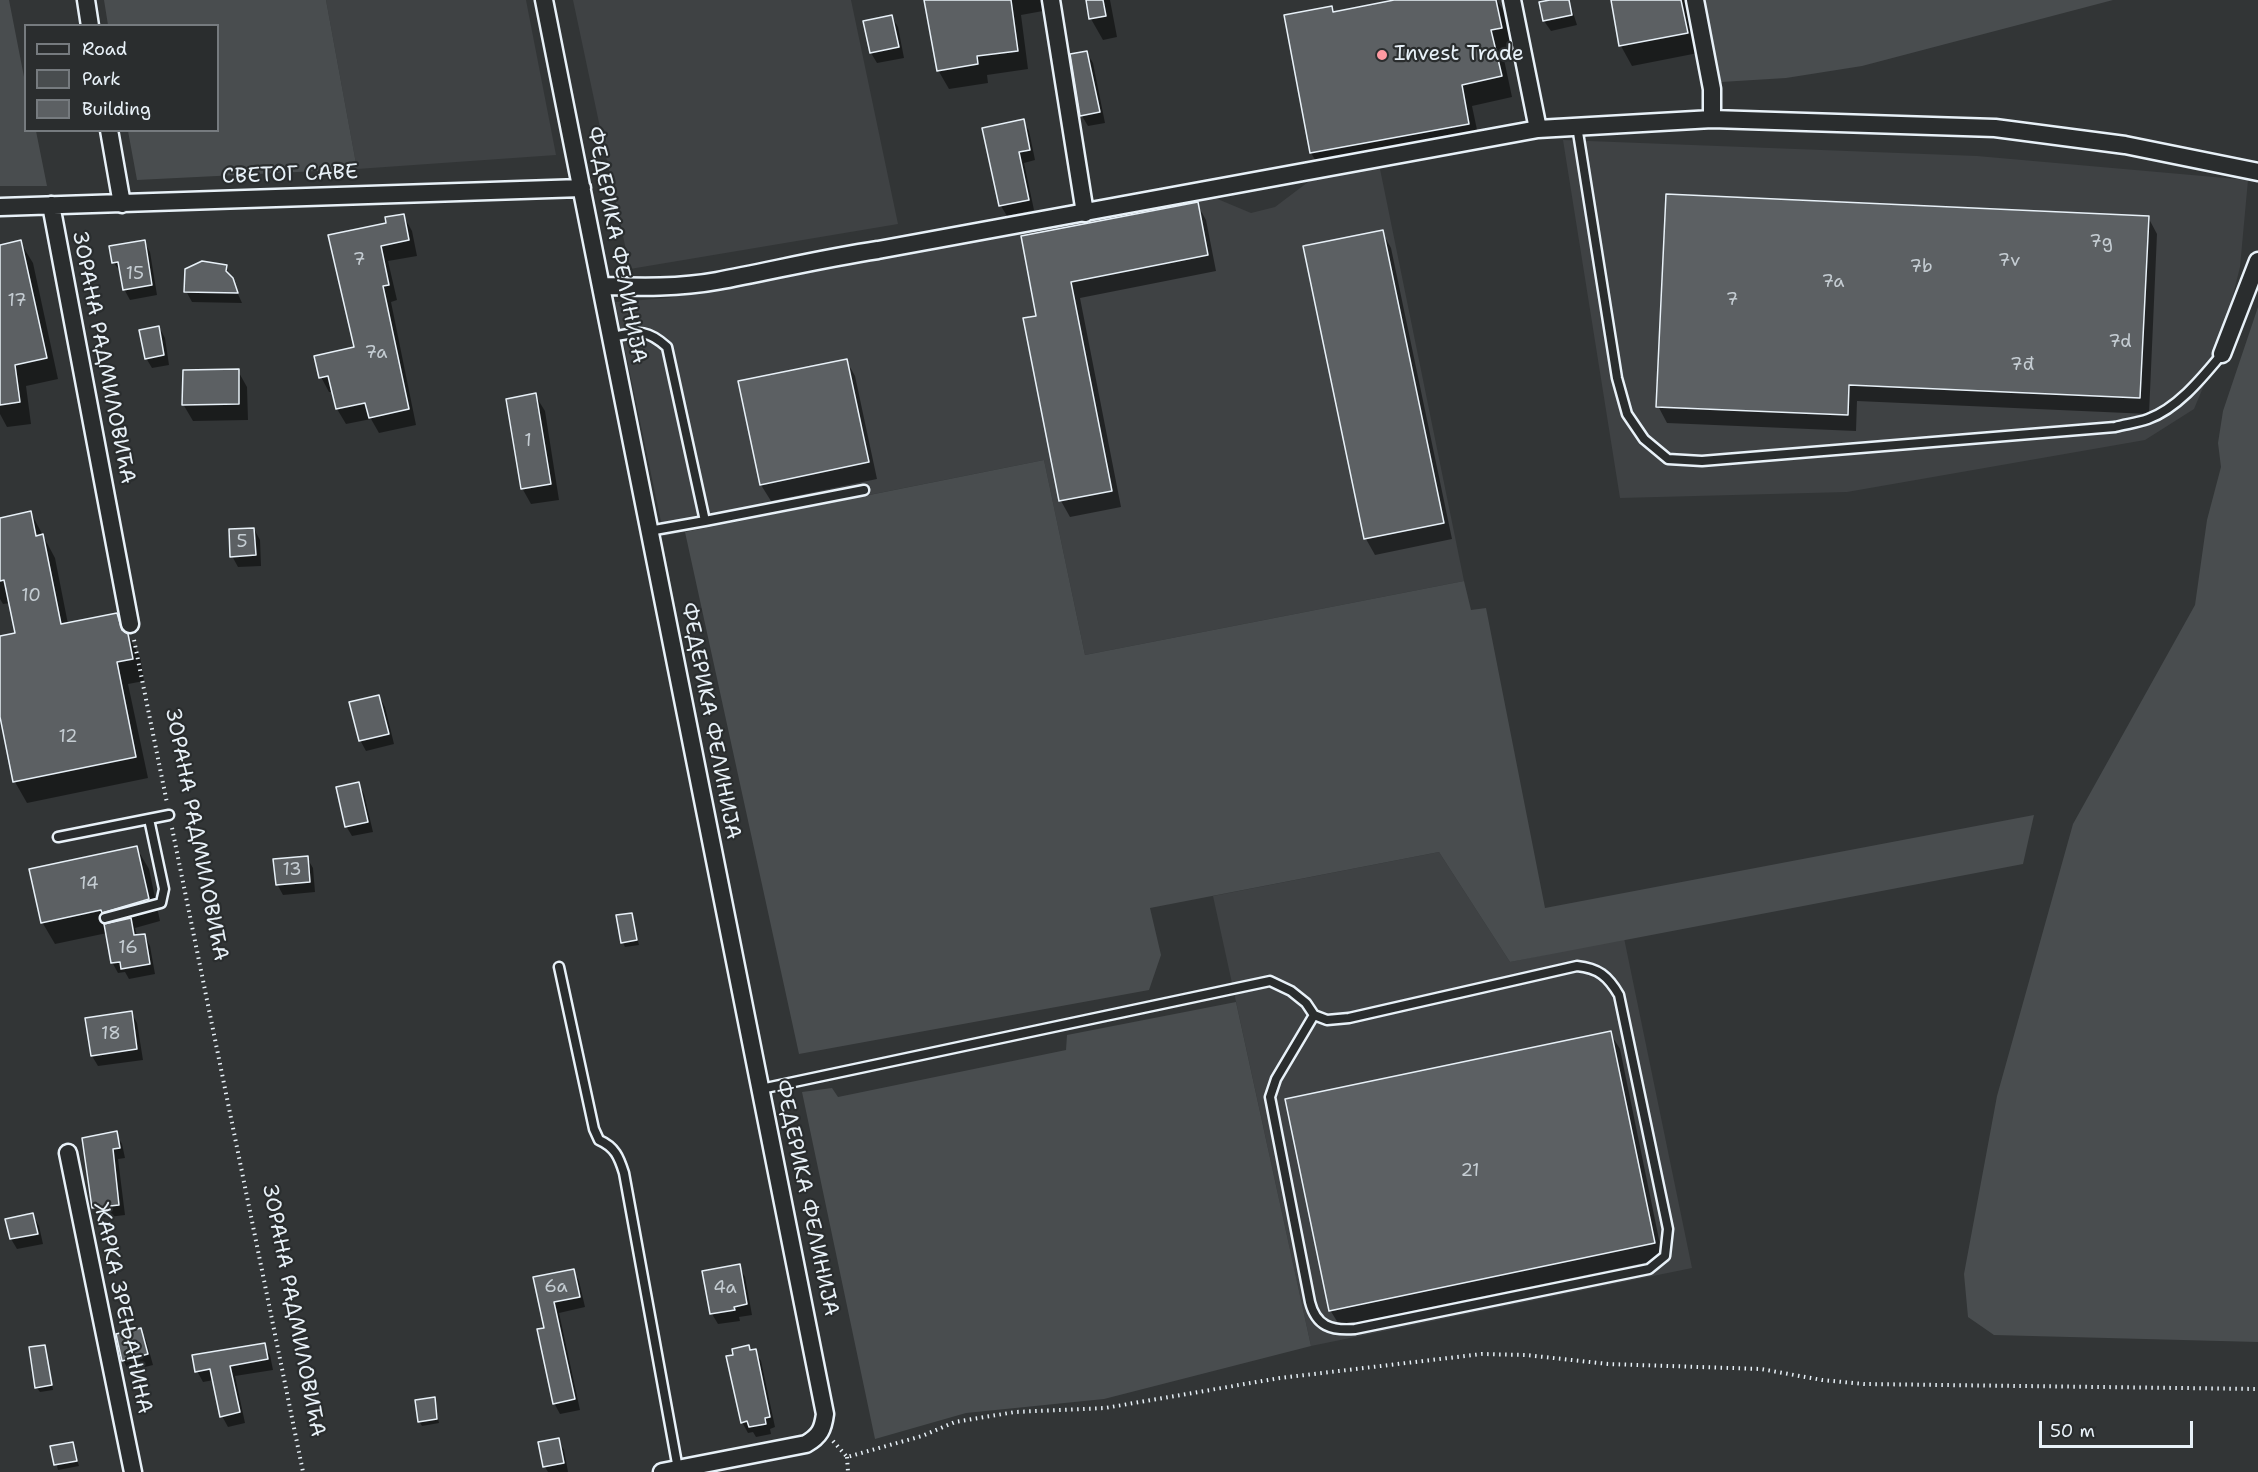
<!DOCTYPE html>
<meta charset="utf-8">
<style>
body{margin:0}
#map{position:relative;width:2258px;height:1472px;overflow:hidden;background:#323536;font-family:"Shantell Sans",sans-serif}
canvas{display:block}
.legend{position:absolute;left:24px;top:24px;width:195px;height:108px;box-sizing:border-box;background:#2a2d2e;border:2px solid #767b7f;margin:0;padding:8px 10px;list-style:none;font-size:18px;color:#e8f1f8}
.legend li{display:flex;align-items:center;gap:12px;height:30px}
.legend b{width:30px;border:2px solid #767b7f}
.scale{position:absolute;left:2039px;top:1421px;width:154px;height:27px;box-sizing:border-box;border:3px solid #e8f1f8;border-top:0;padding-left:8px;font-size:18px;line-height:21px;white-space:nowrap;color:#e8f1f8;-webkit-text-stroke:4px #2a2d2e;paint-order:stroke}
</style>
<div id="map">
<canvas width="2258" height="1472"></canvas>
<ul class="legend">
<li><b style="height:8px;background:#2a2d2e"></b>Road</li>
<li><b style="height:16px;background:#494d4f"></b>Park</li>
<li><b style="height:16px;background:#5c6063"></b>Building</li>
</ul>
<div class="scale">50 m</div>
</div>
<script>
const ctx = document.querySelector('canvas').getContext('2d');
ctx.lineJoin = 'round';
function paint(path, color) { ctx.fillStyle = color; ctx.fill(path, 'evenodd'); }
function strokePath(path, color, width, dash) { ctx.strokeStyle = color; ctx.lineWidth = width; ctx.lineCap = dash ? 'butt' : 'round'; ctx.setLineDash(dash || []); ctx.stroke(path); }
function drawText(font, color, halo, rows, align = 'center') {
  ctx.font = font + ' "Shantell Sans",sans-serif'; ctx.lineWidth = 4.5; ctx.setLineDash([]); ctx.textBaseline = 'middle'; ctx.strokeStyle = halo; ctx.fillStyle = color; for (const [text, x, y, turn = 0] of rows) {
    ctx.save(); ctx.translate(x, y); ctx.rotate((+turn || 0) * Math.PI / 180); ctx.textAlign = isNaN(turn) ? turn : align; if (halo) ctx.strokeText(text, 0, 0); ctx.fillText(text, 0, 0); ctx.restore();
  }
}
const built = new Path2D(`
 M326,0h200l30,155 -199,14z
 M573,0h278l47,224 -268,45z
 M1563,140l414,16 271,24 -8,87 -20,80 -26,62 -49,31 -298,52 -227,6z
 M1379,164l85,417 -379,74 -41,-195 -380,76 -49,-234 53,-4 540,-103 43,18 24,-6 41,-31z
 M1439,852l71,110 114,-24 68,330 -381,78 -98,-450z`);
const green = new Path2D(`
 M0,0h9l16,82 1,48 10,1 11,55h-47z
 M104,0h222l31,169 -220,11 -9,-49 90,-1v-104l-110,-1z
 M1704,0h409l-251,66 -76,12 -65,4z
 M2258,307v1035l-264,-7 -26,-18 -4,-43 33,-178 76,-272 122,-219 12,-85 14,-53 -3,-24 5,-32z
 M1044,460l41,195 379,-74 7,29 15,-2 59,300 489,-93 -11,49 -513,98 -71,-110 -289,56 11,47 -12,35 -350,64 -114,-522z
 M1236,1002l75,344 -207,53 -138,14 -91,26 -73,-347 30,-4 6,9 228,-47 1,-15z`);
const shadow = new Path2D(`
 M926,0h115l2,11 -22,4 7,54 -41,6 1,8 -39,6 -11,-19z
 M1087,0h23l7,37 -14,3 -12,-21z
 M1398,0h99l9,15 6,33 -10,2 10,47 -40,9 8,38 -157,29 -12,-20 -26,-137 46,-8 3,5z
 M1557,0h12l8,25 -26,6 -7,-10 -3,-18z
 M1612,0h76l10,53 -66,13 -11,-20z
 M892,17l6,10 6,31 -27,5 -6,-10z
 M1087,53l6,10 12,60 -17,3 -6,-10 -10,-61z
 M1023,121l6,10 6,29 -11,3 10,47 -27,6 -6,-10z
 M1197,204l9,16 10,51 -136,27 41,209 -51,10 -9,-16 -36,-182 13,-2 -16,-80z
 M403,215l9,16 5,25 -29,5 9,39 -6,2 25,123 -37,8 -8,-14 -25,5 -9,-15 -4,-17h-4l-8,-15 35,-29 -26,-111 58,-13z
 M2148,217l9,17 -8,180 -292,-13 -1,30 -189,-8 -9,-17z
 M1382,232l9,16 61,291 -77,16 -9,-16 -61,-291z
 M20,242l13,21 25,116 -32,7 5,38 -24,3 -7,-13v-168z
 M144,242l6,10 7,43 -27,5 -6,-11 -3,-17 -8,-10z
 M226,267l16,36 -50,-1 -6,-11z
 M159,327l6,11 4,27 -17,3 -6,-10z
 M846,360l9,16 22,103 -106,22 -10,-16 -21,-102z
 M238,371l9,16 1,33 -55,1 -10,-17z
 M535,395l10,16 14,89 -28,4 -9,-16z
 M31,513l24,45 13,66 48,-10 24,43 4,24 -16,3 20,94 -121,25 -12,-21 -15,-73v-71l16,-3 -6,-32 -7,1 -3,-5v-80z
 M254,529l6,11 1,26 -23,1 -6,-11z
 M379,696l6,11 9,37 -28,7 -6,-11z
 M358,784l6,10 9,38 -21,4 -6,-10z
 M136,847l13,22 11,52 -25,7 2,8 7,-1 6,11 5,28 -26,5 -4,-7 -7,1 -6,-11 -5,-29 -52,11 -13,-22z
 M307,858l6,10 2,24 -32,3 -6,-11z
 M631,914l8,31 -14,2 -2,-4z
 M131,1012l6,11 6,37 -45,6 -6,-10z
 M1610,1033l10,16 43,210 -323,67 -10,-16z
 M116,1133l6,11 3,14 -7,1 7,56 -25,3 -6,-11z
 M33,1215l6,11 4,18 -26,5 -6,-10 -4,-19z
 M739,1266l6,11 7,38 -13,2 1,4 -22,3 -6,-10 -8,-42z
 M573,1271l6,10 6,26 -26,6 21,97 -20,4 -6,-11 -9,-74 -10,-50z
 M140,1330l6,10 7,25 -24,6 -6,-11z
 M264,1344l6,11 3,15 -38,6 10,47 -17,4 -6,-11 -8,-36 -11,2 -6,-11z
 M45,1346l8,44 -13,2 -3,-4z
 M748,1346l3,6 4,-1 6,10 14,66 -5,2 1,5 -15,3 -3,-5 -5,1 -6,-11 -7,-66z
 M434,1399l5,24 -17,3 -3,-5z
 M558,1440l6,10 4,22h-20l-3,-5z
 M72,1443l7,23 -21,4 -6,-23z`);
const building = new Path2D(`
 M924,0h87l7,51 -41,5 1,8 -41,7z
 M1086,0h17l3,16 -17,3z
 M1394,0h102l6,28 -11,2 11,46 -40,9 7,39 -159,29 -26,-138 48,-9 1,6z
 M1550,0h19l3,15 -29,6 -4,-19z
 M1611,0h70l7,33 -69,13z
 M892,15l7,32 -29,6 -7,-32z
 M1087,51l13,61 -20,4 -10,-62z
 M1024,119l6,31 -11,2 10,48 -30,6 -17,-78z
 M1666,194l483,22 -9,182 -291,-13 -1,30 -192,-8z
 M1198,202l10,53 -137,27 41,209 -53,10 -36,-183 13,-2 -15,-80z
 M404,214l5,26 -28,6 8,39 -6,1 26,123 -40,9 -4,-15 -29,6 -8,-33 -9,2 -5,-22 40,-9 -26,-112 58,-12 -1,-6z
 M1383,230l61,293 -80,16 -61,-293z
 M21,240l26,118 -32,7 5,37 -20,3v-160z
 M145,240l7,45 -29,5 -5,-28 -6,1 -3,-17z
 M202,261l25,4 -1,6 7,7 5,15 -54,-1 1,-23z
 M159,326l5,29 -19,4 -6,-29z
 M847,359l22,103 -109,23 -22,-104z
 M239,369v35l-57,1 1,-35z
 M536,393l15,91 -30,5 -15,-90z
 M31,511l5,25 7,-2 18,90 56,-11 5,17 6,4 5,25 -16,3 19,95 -123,25 -13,-65v-81l15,-3 -11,-53 -4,1v-63z
 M254,528l2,27 -26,2 -1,-28z
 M379,695l10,39 -30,7 -10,-39z
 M359,782l9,40 -23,5 -9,-40z
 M137,846l12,53 -47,14 -1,-3 -60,13 -12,-54z
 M308,856l2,26 -34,3 -3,-26z
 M632,913l5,27 -16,3 -5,-28z
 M131,918l3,17 11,-1 5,30 -29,5 -1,-7 -9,1 -7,-39z
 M132,1011l5,38 -46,7 -6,-38z
 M1611,1031l44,212 -326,68 -44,-212z
 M117,1131l3,17 -7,1 6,56 -27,3 -10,-70z
 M33,1213l5,21 -28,5 -5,-20z
 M740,1264l7,40 -13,3 1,3 -25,4 -8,-43z
 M574,1269l6,28 -26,5 21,97 -22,5 -16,-75 7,-1 -11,-51z
 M141,1328l7,26 -26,7 -6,-27z
 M265,1343l3,16 -38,7 10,46 -20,5 -10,-48 -15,3 -3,-17z
 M45,1345l7,40 -17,3 -6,-41z
 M749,1345l1,5 6,-1 14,68 -5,1 1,6 -17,3 -2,-6 -6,2 -15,-67 7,-1 -1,-6z
 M435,1397l2,22 -19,3 -3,-22z
 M559,1438l5,25 -21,4 -5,-25z
 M73,1442l4,19 -23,4 -4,-19z`);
const path = new Path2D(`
 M134,640l33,163
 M172,828l131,644
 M833,1441l14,16 75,-21 33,-14 60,-10 90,-4 175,-30 202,-24 44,1 82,9 153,5 61,11 42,4 394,5
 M847,1457l1,15`);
const service = new Path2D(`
 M1577,126l40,252 10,36 17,25 24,20 34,2 413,-34c11,-3 22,-4 33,-8 30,-11 54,-41 74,-65
 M612,337c26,-5 34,-9 55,10l38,174 -56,10
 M705,521l159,-31
 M58,837l111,-22
 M105,918l56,-15 3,-14 -15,-70
 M559,967l35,162 5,11c16,7 20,17 25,33l54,296
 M761,1089l509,-108 21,10 15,12 8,12 13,5 22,-2 228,-52c21,2 31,10 42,29l49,234 -3,27 -16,13 -294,60c-24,2 -39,-3 -45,-27l-40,-205 6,-18 38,-64`);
const minor = new Path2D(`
 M86,0l4,26
 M544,0l281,1414c-2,15 -5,22 -19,30l-144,28
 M1051,0l34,213
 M1512,0l26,129
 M1695,0l17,89v30
 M109,130l13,74
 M51,205l79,419
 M0,207l582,-19
 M603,286c38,1 76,2 114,-5 54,-10 107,-23 161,-31l660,-121 174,-10 283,9 130,17 133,27
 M2222,354l36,-93
 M68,1153l65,319`);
const markers = [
 [1382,55,6,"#ff9aa2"]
];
const numberNames = [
 ["7g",2101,242],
 ["7",359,260],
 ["7v",2009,261],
 ["7b",1921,267],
 ["15",135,274],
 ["7a",1833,282],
 ["7",1732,300],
 ["17",17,301],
 ["7d",2120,342],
 ["7a",376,353],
 ["7đ",2022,365],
 ["1",528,441],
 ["5",242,542],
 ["10",31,596],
 ["12",68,737],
 ["13",292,870],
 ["14",89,884],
 ["16",128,948],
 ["18",111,1034],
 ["21",1470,1171],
 ["6a",556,1287],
 ["4a",725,1288]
];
const poiNames = [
 ["Invest Trade",1394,55]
];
const streetNames = [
 ["СВЕТОГ САВЕ",290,175,-2],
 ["ФЕДЕРИКА ФЕЛИНИЈА",616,245,79],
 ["ЗОРАНА РАДМИЛОВИЋА",103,358,79],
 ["ФЕДЕРИКА ФЕЛИНИЈА",710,721,79],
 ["ЗОРАНА РАДМИЛОВИЋА",196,835,79],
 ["ФЕДЕРИКА ФЕЛИНИЈА",806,1198,78],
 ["ЖАРКА ЗРЕЊАНИНА",122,1308,78],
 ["ЗОРАНА РАДМИЛОВИЋА",293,1311,79]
];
paint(built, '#3f4244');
paint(green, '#494d4f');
paint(shadow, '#0007');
paint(building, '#5c6063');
strokePath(building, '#e8f1f8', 1.5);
strokePath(service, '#e8f1f8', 13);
strokePath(minor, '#e8f1f8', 21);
strokePath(path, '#e8f1f8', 4, [1.5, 4.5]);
strokePath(service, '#2a2d2e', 8);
strokePath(minor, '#2a2d2e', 16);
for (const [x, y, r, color] of markers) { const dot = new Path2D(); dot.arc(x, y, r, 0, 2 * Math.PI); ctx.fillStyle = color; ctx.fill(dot); strokePath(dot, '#2a2d2e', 2); }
drawText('18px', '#c5cdd3', null, numberNames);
drawText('21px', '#e8f1f8', '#2a2d2e', poiNames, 'left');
drawText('21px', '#e8f1f8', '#2a2d2e', streetNames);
</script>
